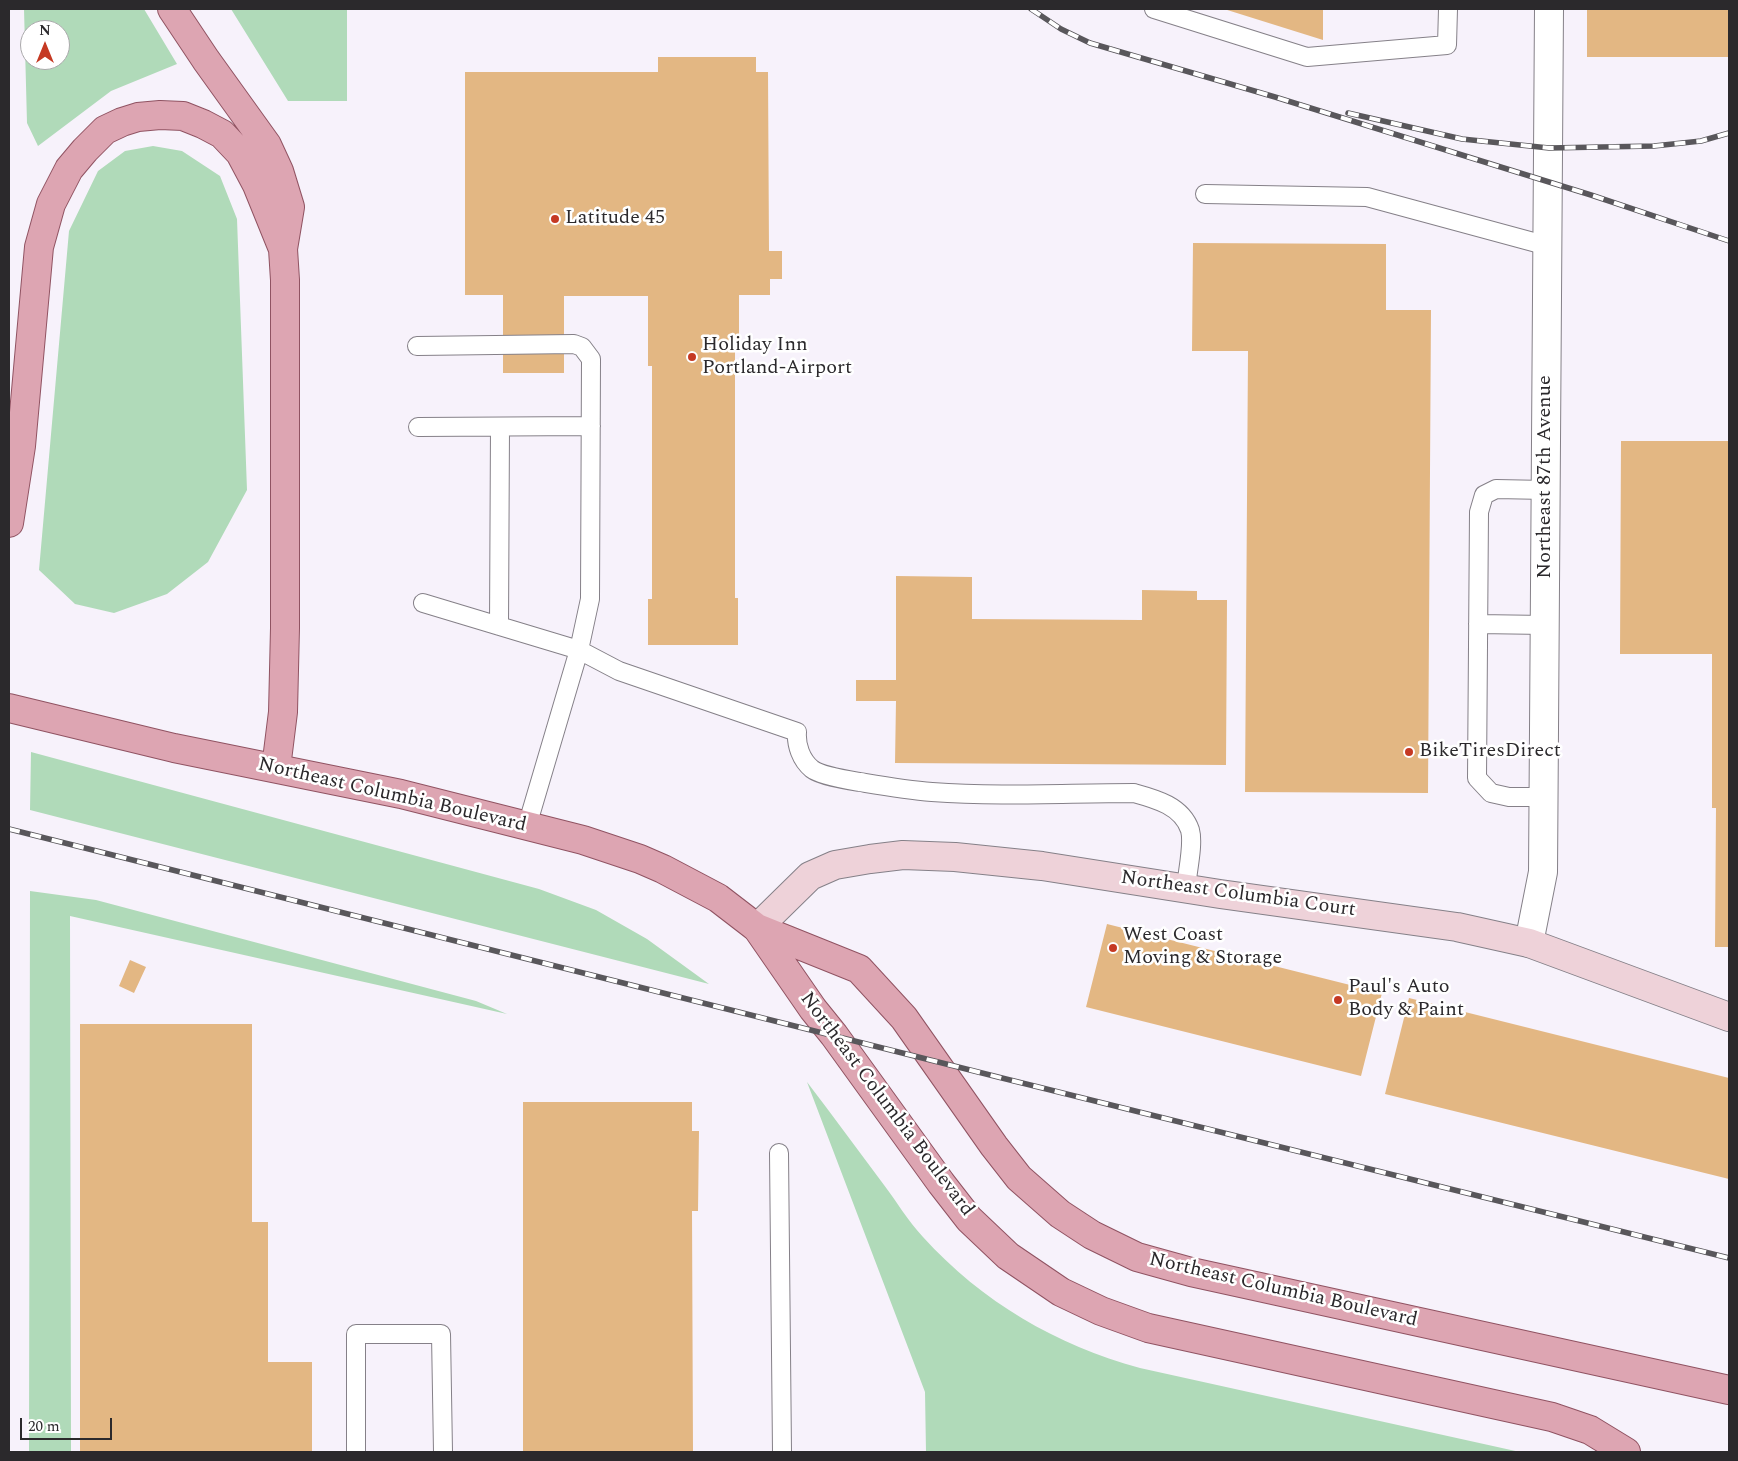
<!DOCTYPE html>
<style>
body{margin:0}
#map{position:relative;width:1738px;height:1461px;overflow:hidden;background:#f7f2fb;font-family:Spectral,serif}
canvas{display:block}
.frame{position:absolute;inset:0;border:10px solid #2b292c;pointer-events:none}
.north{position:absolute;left:20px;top:20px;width:50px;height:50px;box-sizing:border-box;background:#fff;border:1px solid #aaa9ab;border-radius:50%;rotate:0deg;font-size:14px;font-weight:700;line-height:20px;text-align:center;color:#2b292c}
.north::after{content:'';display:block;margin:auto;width:18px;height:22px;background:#c53923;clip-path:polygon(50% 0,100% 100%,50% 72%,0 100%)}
.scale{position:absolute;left:20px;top:1418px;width:92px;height:22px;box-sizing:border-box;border:2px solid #2b292c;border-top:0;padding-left:6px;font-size:15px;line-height:18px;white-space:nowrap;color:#2b292c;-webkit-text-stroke:4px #fff;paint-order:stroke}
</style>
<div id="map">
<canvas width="1738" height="1461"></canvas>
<div class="frame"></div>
<div class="north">N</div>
<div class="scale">20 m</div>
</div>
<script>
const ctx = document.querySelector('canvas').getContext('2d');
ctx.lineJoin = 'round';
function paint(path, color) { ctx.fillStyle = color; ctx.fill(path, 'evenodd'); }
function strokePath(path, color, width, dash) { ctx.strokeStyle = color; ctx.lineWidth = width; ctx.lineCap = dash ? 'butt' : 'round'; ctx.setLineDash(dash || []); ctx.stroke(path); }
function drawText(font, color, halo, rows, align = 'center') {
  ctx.font = font + ' Spectral,serif'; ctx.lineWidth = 5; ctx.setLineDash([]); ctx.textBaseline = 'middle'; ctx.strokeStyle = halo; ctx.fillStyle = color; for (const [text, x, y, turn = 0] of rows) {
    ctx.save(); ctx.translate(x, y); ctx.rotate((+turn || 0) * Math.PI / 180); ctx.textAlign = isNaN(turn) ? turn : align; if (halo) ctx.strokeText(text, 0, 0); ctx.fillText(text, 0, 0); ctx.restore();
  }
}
const green = new Path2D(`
 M24,9h120l33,55 -66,27 -73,55 -11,-23zM30,30h30v30h-30z
 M231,9h116v92h-59z
 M153,146l29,5 38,25 17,43 10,271 -39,72 -41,32 -53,19 -39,-9 -36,-34 30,-339 29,-60 27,-20z
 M31,752l508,137 57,21 51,29 62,45 -679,-174z
 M30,891l66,9 380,101 31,13 -437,-98 1,536h-42z
 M807,1082c26,34 51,68 77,103 13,17 24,36 39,52 59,65 133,108 217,131l380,84h-594l-1,-60z`);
const building = new Path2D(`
 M1224,9h99v31z
 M1587,9h142v48h-142z
 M658,57h98v15h12l1,179h13v28h-12v16h-31v53h-4v250h3v47h-90v-46h4v-233h-4v-70h-84v77h-61v-78h-38v-223h193z
 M1193,243l193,1v66h45l-3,483 -183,-1 3,-441h-56z
 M1621,441h108v506h-14l1,-139h-4v-154h-92z
 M896,576l76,1v42l170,1v-30l55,1v9h30l-1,165 -331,-2 1,-62h-40v-21h40z
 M1107,924l275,69 -21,83 -275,-69z
 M130,960l16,7 -12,26 -15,-7z
 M1409,998l320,80v101l-344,-85z
 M80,1024h172v198h16v140h44v90h-232z
 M523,1102h169v29h7l-1,80h-6l1,241h-170z`);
const lane = new Path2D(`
 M1154,9l153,48 140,-12 1,-36
 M1205,194l162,3 181,49
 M417,346l157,-2 8,3 9,12 -1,240 -11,51 -52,176
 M418,427l173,-1
 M423,603l156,47 40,21 178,61c-1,13 4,28 15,37 9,7 36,11 48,13 24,4 47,8 72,10 67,5 135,1 202,1 22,6 48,13 56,37 4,14 -3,43 -4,58
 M1478,624l67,1
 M499,626l1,-199
 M1544,797h-35l-18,-4 -14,-15 2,-266 5,-17 12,-6 50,1
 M779,1153l3,299
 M356,1452v-118h85l2,118`);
const street = new Path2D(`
 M1529,943l14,-71 6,-863`);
const secondary = new Path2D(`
 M757,928l53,-52 25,-11 35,-6 33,-4 52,2 87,9 178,28 237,33 72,16 200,74`);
const primary = new Path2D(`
 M172,9l34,51 61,85 12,26 11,36 -7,42 2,31v348l-2,84 -7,56
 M9,523l12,-77 18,-199 12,-43 18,-35 16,-19 20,-20 17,-8 16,-5 22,-2 23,1 20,8 19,10 18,19 17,32 26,64
 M9,708l165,40 227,46 182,46 57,19 23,10 55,29 39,30 102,41 45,49 90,128 25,32 41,36 32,21 45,22 54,15 538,118
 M757,928l56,81 21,26 107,148 28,36 39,37 53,36 40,19 47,17 404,89 38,13 36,22`);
const rail = new Path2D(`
 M1031,9l30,20 29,14 185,54 316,98 138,46
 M1348,113l114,26 87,9 105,-2 47,-5 28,-8
 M9,829l993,249 727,180`);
const markers = [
 [555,219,5,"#c53923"],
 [692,357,5,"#c53923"],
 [1409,752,5,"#c53923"],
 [1113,948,5,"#c53923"],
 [1338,1000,5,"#c53923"]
];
const poiNames = [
 ["Latitude 45",565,219],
 ["Holiday Inn",702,346],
 ["Portland-Airport",702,369],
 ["BikeTiresDirect",1419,752],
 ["West Coast",1123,936],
 ["Moving & Storage",1123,959],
 ["Paul's Auto",1348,988],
 ["Body & Paint",1348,1011]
];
const streetNames = [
 ["Northeast 87th Avenue",1546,477,-90],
 ["Northeast Columbia Boulevard",392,796,13],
 ["Northeast Columbia Court",1238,895,8],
 ["Northeast Columbia Boulevard",886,1105,53],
 ["Northeast Columbia Boulevard",1283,1291,13]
];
paint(green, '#b0dab9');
paint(building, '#e3b783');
strokePath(lane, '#858088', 20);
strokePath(street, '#858088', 30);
strokePath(secondary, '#858088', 30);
strokePath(primary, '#905362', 30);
strokePath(lane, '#fff', 18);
strokePath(street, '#fff', 28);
strokePath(secondary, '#eed2d9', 28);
strokePath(primary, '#dda5b2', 28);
strokePath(rail, '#59575b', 5.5);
strokePath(rail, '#fff', 4, [11]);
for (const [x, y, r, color] of markers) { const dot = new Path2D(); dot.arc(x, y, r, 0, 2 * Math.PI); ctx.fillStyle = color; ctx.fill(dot); strokePath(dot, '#fff', 2); }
drawText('20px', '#2b292c', '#fff', poiNames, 'left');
drawText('20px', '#2b292c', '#fff', streetNames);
</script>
